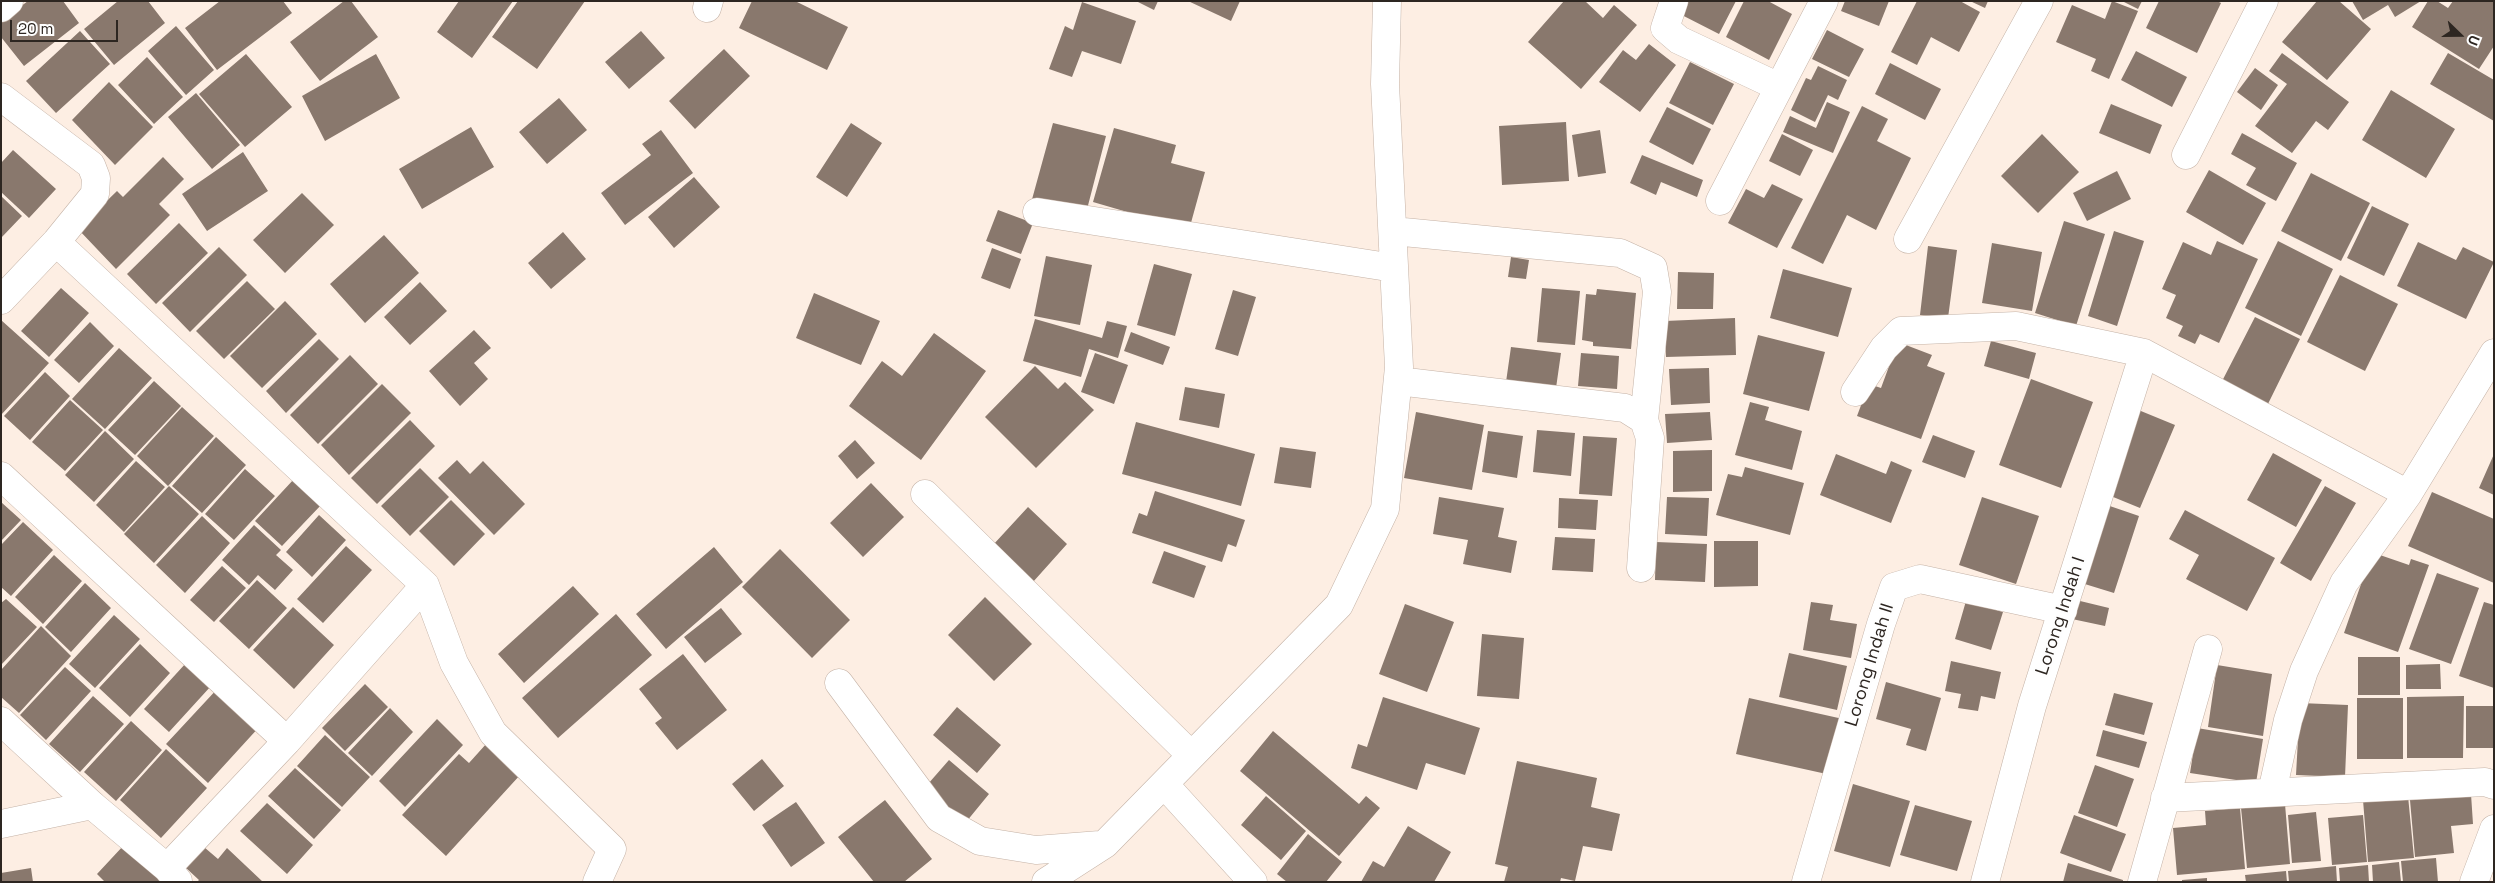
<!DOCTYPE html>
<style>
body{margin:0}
#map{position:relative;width:2495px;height:883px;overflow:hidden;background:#fdeee3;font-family:"Space Grotesk",sans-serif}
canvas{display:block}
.frame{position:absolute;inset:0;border:2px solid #2d2621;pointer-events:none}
.north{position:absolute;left:2435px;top:10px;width:50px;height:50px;-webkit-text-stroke:4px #fefefe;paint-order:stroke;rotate:112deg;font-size:14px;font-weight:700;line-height:20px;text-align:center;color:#2d2621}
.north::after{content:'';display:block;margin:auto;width:18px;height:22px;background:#2d2621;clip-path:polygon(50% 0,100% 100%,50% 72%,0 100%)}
.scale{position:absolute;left:10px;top:20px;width:108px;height:22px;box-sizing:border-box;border:2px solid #2d2621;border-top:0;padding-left:6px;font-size:15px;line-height:18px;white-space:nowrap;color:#2d2621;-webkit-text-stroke:4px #fefefe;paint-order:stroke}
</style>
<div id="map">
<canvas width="2495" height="883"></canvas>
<div class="frame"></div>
<div class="north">U</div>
<div class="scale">20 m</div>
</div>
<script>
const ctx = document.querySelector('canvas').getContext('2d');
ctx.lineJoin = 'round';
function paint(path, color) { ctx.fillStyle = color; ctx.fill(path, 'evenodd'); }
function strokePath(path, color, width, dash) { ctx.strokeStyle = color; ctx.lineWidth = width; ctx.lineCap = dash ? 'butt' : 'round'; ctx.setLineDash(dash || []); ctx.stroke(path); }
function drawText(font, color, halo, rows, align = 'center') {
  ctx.font = font + ' "Space Grotesk",sans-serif'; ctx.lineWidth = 5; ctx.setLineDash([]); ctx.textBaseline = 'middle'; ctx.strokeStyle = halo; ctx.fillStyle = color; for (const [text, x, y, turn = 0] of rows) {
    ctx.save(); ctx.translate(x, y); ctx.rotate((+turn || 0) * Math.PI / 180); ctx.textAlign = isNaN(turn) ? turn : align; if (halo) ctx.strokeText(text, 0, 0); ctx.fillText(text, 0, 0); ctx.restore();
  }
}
const building = new Path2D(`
 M28,1h35l16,22 -55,43 -23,-29v-16z
 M118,1h30l17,22 -51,42 -30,-36z
 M220,1h63l9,12 -75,57 -32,-42z
 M344,1h7l27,36 -58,44 -30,-39z
 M459,1h54l-41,57 -35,-26z
 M518,1h67l-48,68 -45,-32z
 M752,1h43l53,26 -21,43 -88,-42z
 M1136,1h22l-4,9z
 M1188,1h52l-9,20z
 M1564,1h21l18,17 11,-13 23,20 -56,64 -53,-47z
 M1676,1h60l-17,33 -47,-24z
 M1744,1h24l24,13 -23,46 -43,-23z
 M1845,1h44l-10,25 -38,-15z
 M1917,1h43l20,11 -21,40 -28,-15 -14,28 -26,-13z
 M1970,1h18l-3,7z
 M2112,1l26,10 -29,68 -18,-8 5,-12 -40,-17 16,-37 33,14z
 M2122,1h20l-4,8z
 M2159,1h58l4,2 -24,50 -51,-25z
 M2317,1h22l32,28 -44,51 -45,-38z
 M2352,1h69l-26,16 -7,-12 -25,15z
 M2428,1h9l11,7 5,-7h41v45l-15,23 -67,-42z
 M1082,2l54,19 -15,43 -39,-13 -10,26 -23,-8 16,-43 8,4z
 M176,26l38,44 -28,25 -38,-44z
 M1827,30l37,19 -15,28 -37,-18z
 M80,31l30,33 -54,49 -30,-32z
 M641,31l24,27 -36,31 -24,-27z
 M1649,44l27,21 -36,47 -41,-30 24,-32 13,10z
 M724,49l26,27 -55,53 -26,-28z
 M2136,51l51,26 -15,30 -51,-27z
 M2282,53l67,49 -21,28 -12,-9 -24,32 -37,-27 32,-42 -18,-13z
 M2448,53l46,27v41l-64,-37z
 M246,54l46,53 -47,40 -46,-53z
 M376,54l24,44 -75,43 -23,-45z
 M147,57l36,40 -29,27 -36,-39z
 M1690,62l44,22 -21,41 -44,-22z
 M1890,63l51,26 -16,31 -50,-26z
 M1818,66l29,14 -9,20 -10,-5 -13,27 -24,-12 15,-32 5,2z
 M2255,68l23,17 -17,25 -24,-18z
 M109,82l44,45 -38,38 -43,-45z
 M2391,90l64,39 -29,49 -64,-38z
 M196,93l44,52 -28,24 -44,-52z
 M559,98l28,32 -40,34 -28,-32z
 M1827,102l23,10 -17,41 -50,-21 7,-16 26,12z
 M2111,104l51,21 -12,29 -51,-21z
 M1862,106l26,13 -11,22 34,17 -35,72 -29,-15 -24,49 -32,-16z
 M1667,107l44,22 -18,36 -44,-23z
 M1566,122l3,59 -67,4 -3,-59z
 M851,123l31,20 -35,54 -31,-20z
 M1053,123l53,13 -21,81 -54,-14z
 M471,127l23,40 -72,42 -23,-40z
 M1114,128l62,17 -5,18 34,9 -16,58 -96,-28z
 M661,130l32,43 -68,52 -24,-32 50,-38 -9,-11z
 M1600,130l6,43 -28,4 -6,-42z
 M2242,133l55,30 -21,38 -30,-16 10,-17 -25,-14z
 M1782,134l31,16 -13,26 -31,-15z
 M2042,134l37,38 -41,41 -37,-37z
 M13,150l43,39 -27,29 -28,-26v-29z
 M243,152l25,39 -61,40 -25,-37z
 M1642,155l61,25 -6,17 -36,-15 -5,13 -26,-12z
 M163,157l21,22 -25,25 11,11 -54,54 -38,-40 39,-38 6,6z
 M2209,170l57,33 -23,42 -57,-33z
 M2117,171l14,28 -44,22 -14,-28z
 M2311,173l59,30 -29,58 -60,-30z
 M694,177l26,30 -46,41 -26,-31z
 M1772,184l31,15 -26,49 -49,-25 18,-34 18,9z
 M302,193l32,32 -49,48 -32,-33z
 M1,196l21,20 -21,22z
 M2372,206l37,18 -25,52 -37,-18z
 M998,210l35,13 -12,31 -35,-13z
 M2064,221l41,13 -29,92 -41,-13z
 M179,223l29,30 -52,51 -29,-30z
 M2114,231l30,10 -27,85 -29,-10z
 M563,232l23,27 -35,30 -23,-26z
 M384,235l35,38 -54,50 -35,-39z
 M2217,241l41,18 -39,84 -19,-9 -5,10 -17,-8 5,-10 -17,-8 10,-23 -14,-6 21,-47 28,13z
 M2278,241l55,28 -32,67 -56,-28z
 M2418,242l38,18 7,-13 31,15 -28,57 -69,-33z
 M1992,243l50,9 -10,59 -50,-8z
 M1928,246l29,4 -9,68 -28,-3z
 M219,247l28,28 -57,57 -28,-29z
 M992,248l29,11 -11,30 -29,-11z
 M1046,256l46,9 -12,60 -46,-9z
 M1511,257l18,3 -3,19 -18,-2z
 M1154,264l38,10 -17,62 -38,-11z
 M1783,269l69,19 -14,49 -68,-19z
 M1678,272l36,1 -1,36h-36z
 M2340,275l58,29 -33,67 -58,-29z
 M247,281l28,28 -51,50 -28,-28z
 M420,282l27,29 -37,34 -26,-28z
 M61,288l28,25 -40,44 -28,-26z
 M1542,288l38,3 -5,54 -38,-3z
 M1597,289l39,4 -5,56 -38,-3v-4l-11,-2 4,-46 10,1z
 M1233,290l23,7 -18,59 -23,-7z
 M814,293l66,28 -19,44 -65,-27z
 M285,301l32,33 -55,54 -32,-32z
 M2255,317l45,22 -36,73 -46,-23z
 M1735,318l1,37 -70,2 -1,-36z
 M1035,319l67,19 5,-17 20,5 -9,32 -29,-9 -8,28 -58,-16z
 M1,320l48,43 -48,52z
 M90,322l24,24 -35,37 -25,-23z
 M474,330l17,18 -17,15 14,16 -28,27 -31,-35z
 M1131,332l39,15 -7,18 -39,-14z
 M934,333l52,38 -65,89 -72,-54 33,-45 20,15z
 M1758,335l67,17 -16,59 -66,-17z
 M319,339l20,20 -53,54 -20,-22z
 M1991,341l45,12 -7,26 -45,-13z
 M1898,342l34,13 -5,11 18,7 -24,66 -64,-23 12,-32 12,4z
 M1511,347l50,6 -5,35 -50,-6z
 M119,348l33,30 -47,51 -33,-30z
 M1095,353l33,12 -14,39 -33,-12z
 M1581,353l38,3 -2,33 -39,-3z
 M350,355l28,29 -60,60 -28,-29z
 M1035,366l23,23 7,-7 29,28 -58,58 -51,-51z
 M1709,368l1,35 -39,2 -2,-36z
 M45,372l25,24 -40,44 -26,-24z
 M2031,379l62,23 -32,86 -62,-23z
 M154,381l27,25 -46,49 -27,-25z
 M382,384l29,29 -62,62 -28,-30z
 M1185,387l40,7 -6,34 -40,-8z
 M70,400l33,30 -38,41 -33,-29z
 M1750,402l19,5 -4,13 37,11 -10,39 -57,-15z
 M182,407l32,29 -46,50 -31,-30z
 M2136,409l39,16 -35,83 -39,-16z
 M1416,412l68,13 -12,65 -68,-12z
 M1710,412l2,28 -45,3 -2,-29z
 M410,420l25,26 -58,58 -26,-26z
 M1136,422l119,32 -14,52 -119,-32z
 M1537,430l38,3 -4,43 -38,-4z
 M105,431l29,28 -40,43 -29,-27z
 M1488,431l35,5 -6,42 -35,-6z
 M1933,435l42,16 -10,27 -43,-16z
 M1583,436l34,2 -5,58 -33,-2z
 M216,437l30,28 -44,48 -30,-27z
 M855,440l20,23 -18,16 -19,-23z
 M1280,447l36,5 -5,36 -37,-5z
 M1712,450v41l-39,1v-41z
 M2273,453l49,27 -26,47 -49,-27z
 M1836,454l50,20 5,-13 21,9 -21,53 -71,-28z
 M2494,454v41l-15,-7z
 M457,460l13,14 13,-13 42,43 -31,31 -56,-57z
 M136,461l29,26 -41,45 -28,-27z
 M1745,467l59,16 -14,52 -74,-20 12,-41 14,3z
 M420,468l29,29 -39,39 -29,-30z
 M245,469l30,27 -41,44 -29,-26z
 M294,479l28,25 -40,42 -27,-25z
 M871,483l33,34 -41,40 -33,-34z
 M169,486l30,28 -45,49 -30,-29z
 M2325,486l31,17 -45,78 -31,-18z
 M1155,491l90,29 -9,27 -8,-3 -6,18 -90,-29 7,-20 8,3z
 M2432,492l62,27v64l-86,-37z
 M1439,497l65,11 -6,29 19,4 -6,32 -48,-9 5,-24 -35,-6z
 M1667,497l42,1 -2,38 -42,-2z
 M1982,497l57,19 -23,68 -57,-19z
 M1559,498l39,2 -2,30 -38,-2z
 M451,500l34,34 -31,32 -35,-35z
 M1,502l20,18 -20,21z
 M2101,503l38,13 -25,77 -39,-12z
 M1028,507l39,37 -34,38 -40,-37z
 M2185,510l90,48 -28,53 -61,-32 13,-24 -30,-16z
 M319,515l27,25 -34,37 -26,-25z
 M202,516l28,27 -45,50 -29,-28z
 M23,522l30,28 -42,46 -10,-9v-42z
 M254,525l27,25 -5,5 17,15 -18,20 -17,-15 -9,10 -27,-25z
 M1555,537l40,2 -2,33 -41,-2z
 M1714,541h44v45l-44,1z
 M1656,542l51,2 -2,38 -50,-2z
 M346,546l26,24 -49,53 -26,-24z
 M714,547l29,35 -77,67 -30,-35z
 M780,549l70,71 -38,38 -70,-71z
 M1164,551l42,15 -12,32 -42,-15z
 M2377,554l32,11 2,-6 18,6 -31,87 -54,-19 23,-66 4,2z
 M54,555l28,26 -39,43 -28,-27z
 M222,566l24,22 -32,34 -24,-22z
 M2437,573l42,15 -28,76 -42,-15z
 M257,580l30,28 -38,41 -30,-28z
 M85,583l26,25 -40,44 -26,-25z
 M573,586l26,28 -75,69 -26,-29z
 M985,597l47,47 -38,37 -46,-46z
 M6,599l31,28 -36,38v-62z
 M2076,600l33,8 -4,18 -33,-7z
 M1966,601l37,11 -12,38 -36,-11z
 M1811,602l22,3 -3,15 27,4 -6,34 -48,-8z
 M2484,602l10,3v83l-35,-12z
 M1405,604l49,18 -27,70 -48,-18z
 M293,607l41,38 -40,44 -41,-39z
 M721,608l21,26 -37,29 -21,-26z
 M616,614l36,41 -94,83 -36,-40z
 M114,615l26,24 -45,49 -26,-24z
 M41,626l30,30 -52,57 -18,-16v-27z
 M1482,634l42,4 -5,61 -42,-3z
 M140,644l30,29 -40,44 -31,-29z
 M1789,653l58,13 -10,44 -58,-13z
 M683,654l44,56 -50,40 -22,-27 7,-5 -23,-29z
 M2358,657h42v38h-42z
 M1951,661l50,11 -6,27 -14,-3 -3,15 -20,-3 3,-14 -16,-3z
 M186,663l25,23 -42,46 -25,-23z
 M2440,664l1,25h-35v-24z
 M2217,665l55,9 -9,62 -55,-9z
 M65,667l26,24 -45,49 -26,-25z
 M1886,682l55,16 -15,53 -20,-6 5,-16 -35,-10z
 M365,684l23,23 -43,44 -23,-23z
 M219,687l42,38 -53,58 -42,-39z
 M2114,693l39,10 -9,32 -39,-10z
 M93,696l31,28 -44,48 -31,-28z
 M2464,696l-1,62h-56v-61z
 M1383,697l97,31 -15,47 -39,-12 -9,27 -66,-22 7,-24 9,3z
 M1749,698l94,21 -12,56 -95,-21z
 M2357,698h46v61h-46z
 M2300,703l48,2 -3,72 -49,-2z
 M2466,706h28v42h-28z
 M957,707l44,38 -24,28 -44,-38z
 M390,708l23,24 -41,44 -24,-23z
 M437,719l26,26 -58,62 -26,-26z
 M131,721l31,29 -46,51 -32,-29z
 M2197,728l66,11 -7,44 -66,-10z
 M2103,730l44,12 -8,26 -43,-12z
 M1273,731l86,73 7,-8 14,12 -41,48 -99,-85z
 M325,735l45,42 -28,30 -45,-41z
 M487,743l34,31 -75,82 -44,-41 57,-61 10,9z
 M166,749l41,39 -46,50 -41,-38z
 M762,759l22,27 -30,25 -22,-27z
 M949,760l40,34 -27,33 -41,-35z
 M1517,761l80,17 -6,29 29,7 -8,37 -29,-5 -8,35 -14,-3 -1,4h-56l4,-15 -13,-3z
 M2095,765l39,14 -17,48 -39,-14z
 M295,768l46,42 -27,29 -46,-43z
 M1853,784l57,17 -20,66 -56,-16z
 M2471,794l2,30 -22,2 3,27 -39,4 -5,-57z
 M1266,796l40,35 -25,29 -40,-35z
 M2408,796l6,62 -46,4 -5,-62z
 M885,800l47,59 -28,23h-30l-36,-45z
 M796,802l29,41 -34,24 -29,-42z
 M267,803l46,42 -26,29 -47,-43z
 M2285,804l5,60 -43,4 -6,-60z
 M1915,805l57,16 -15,50 -57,-16z
 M2240,808l5,61 -68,6 -4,-47 33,-3 -1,-14z
 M2316,812l5,49 -29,2 -4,-48z
 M2074,815l52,19 -15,38 -51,-19z
 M2363,815l4,47 -35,3 -4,-47z
 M1408,826l43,26 -17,30h-73l12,-21 11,6z
 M1308,834l34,28 -16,20h-39l-10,-8z
 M124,845l39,37h-58l-8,-8z
 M204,847l14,12 9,-11 36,34h-66l2,-2 -14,-13z
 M2436,858l2,24h-35l-2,-21z
 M2399,862l2,20h-28l-1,-17z
 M2068,863l55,17v2h-60z
 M2368,865l1,17h-29l-1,-14z
 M2336,866l1,16h-48l-1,-11z
 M31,868l2,14h-32v-9z
 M2286,871l1,11h-41l-1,-7z
 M2207,878v4h-25v-2z`);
const street = new Path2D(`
 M1674,1l-9,27 14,12 100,47
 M1,8l8,-7
 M707,8l2,-7
 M1,97l90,68 5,13 -1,16 -39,48 -55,58
 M2186,155l78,-154
 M1720,201l104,-200
 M1037,212l357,56
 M1393,231l227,22 33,15 4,24 -13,128
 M1908,239l131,-238
 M56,242l369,343 29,78 39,70 119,116 -15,33
 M1398,381l227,27 19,12 6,18 -9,130
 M1855,392l29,-44 17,-17 115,-5 128,27 264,141
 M1,476l286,265
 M925,494l266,261
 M839,683l100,135 41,23 56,9 64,-5
 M1,721l91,84 75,63 11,13
 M1164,784l89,98
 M2272,792l16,-72 16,-49 40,-88 64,-89 86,-141
 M2165,798l320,-16 9,3
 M1,824l91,-19
 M167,868l120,-127 138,-156
 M1046,882l59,-38 234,-239 46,-96 14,-142 -14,-283 2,-83
 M1806,882l75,-258 13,-37 26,-8 143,31
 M1985,882l47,-176 112,-353
 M2142,882l66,-233
 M2474,882l20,-53`);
const streetNames = [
 ["Lorong Indah I",2061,616,-72],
 ["Lorong Indah II",1870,665,-73]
];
paint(building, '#89786d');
strokePath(street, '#c4b2a6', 29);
strokePath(street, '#fff', 28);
drawText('18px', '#2d2621', '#fefefe', streetNames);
</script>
